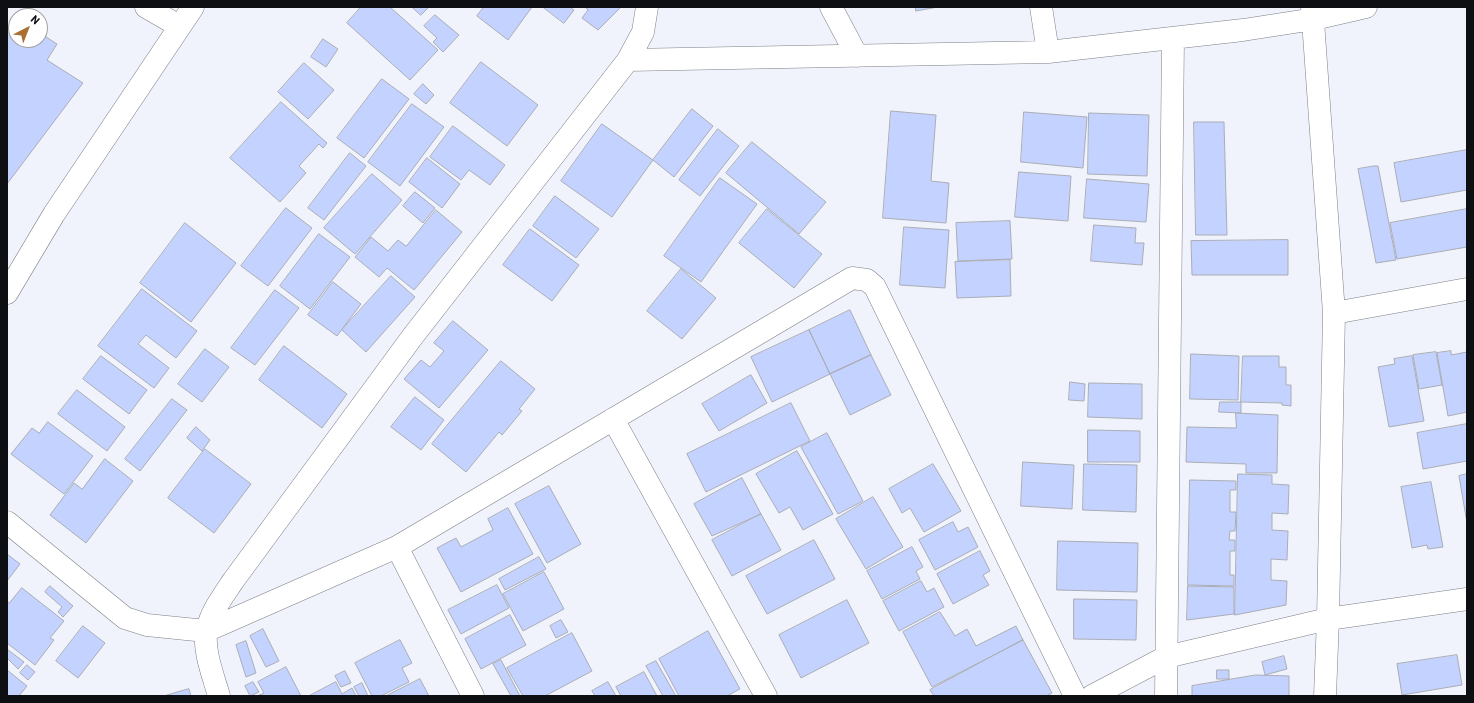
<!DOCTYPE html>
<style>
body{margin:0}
#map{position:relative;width:1474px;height:703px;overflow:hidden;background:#f0f3fc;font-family:Barlow,sans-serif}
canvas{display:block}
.frame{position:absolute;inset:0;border:8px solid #0e0f12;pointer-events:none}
.north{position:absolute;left:8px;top:8px;width:40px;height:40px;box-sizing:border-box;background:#fff;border:1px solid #9f9fa0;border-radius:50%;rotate:42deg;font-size:11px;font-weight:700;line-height:16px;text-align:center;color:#0e0f12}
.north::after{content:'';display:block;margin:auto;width:14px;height:18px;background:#ab6f31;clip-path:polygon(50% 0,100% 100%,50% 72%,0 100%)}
</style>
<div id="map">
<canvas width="1474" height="703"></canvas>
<div class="frame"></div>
<div class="north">N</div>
</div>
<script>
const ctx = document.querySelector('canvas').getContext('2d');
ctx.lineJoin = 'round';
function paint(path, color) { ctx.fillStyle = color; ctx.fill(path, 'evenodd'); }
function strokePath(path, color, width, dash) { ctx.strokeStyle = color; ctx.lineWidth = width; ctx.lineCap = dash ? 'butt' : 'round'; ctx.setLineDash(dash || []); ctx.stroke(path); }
const building = new Path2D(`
 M361,7h29l48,43 -28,30 -63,-57z
 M412,7h17l-8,8z
 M484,7h48l-24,33 -31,-24z
 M543,7h27l4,3 -10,13z
 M585,7h36l-23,23 -16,-12 6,-8z
 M916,7h22l-22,4z
 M435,15l24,20 -16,17 -10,-10 4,-4 -13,-12z
 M7,26l9,9v5h4l7,7 4,-7h9v-7l17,11 -10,16 36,23 -76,101z
 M323,39l15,10 -12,18 -15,-10z
 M481,62l57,43 -31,41 -57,-43z
 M304,63l30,27 -26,29 -30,-27z
 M382,79l27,20 -45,59 -27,-20z
 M423,84l11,11 -8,9 -12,-10z
 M281,102l46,41 -4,5 -4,-4 -20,22 7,7 -26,29 -50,-44z
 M412,104l32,23 -44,59 -32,-24z
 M692,109l21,17 -39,51 -21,-17z
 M891,111l45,4 -5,66 18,2 -3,40 -63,-5z
 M1024,112l63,5 -4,51 -62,-6z
 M1089,113l60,2 -2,61 -59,-2z
 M1194,122h30l3,113h-31z
 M602,124l51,36 -41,57 -51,-36z
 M453,126l52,39 -15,20 -21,-15 -8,10 -31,-23z
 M718,129l21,17 -39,50 -21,-16z
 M752,142l74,60 -27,32 -73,-61z
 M1467,150v40l-66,12 -7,-39z
 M350,153l16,13 -42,54 -16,-12z
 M427,158l33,26 -18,24 -33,-26z
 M1374,166h4l18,94 -20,3 -18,-94z
 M1019,172l52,4 -3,45 -53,-4z
 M372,174l30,26 -47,54 -31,-26z
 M720,178l37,26 -56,78 -37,-26z
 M1087,179l62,5 -3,38 -62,-4z
 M415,192l20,16 -12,15 -20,-17z
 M555,196l44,33 -23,29 -43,-32z
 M286,208l26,20 -44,58 -27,-20z
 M767,209l55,45 -28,34 -55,-45z
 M1467,209v38l-70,12 -7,-36z
 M436,210l26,22 -48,58 -27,-22 -8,9 -24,-20 16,-20 17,14 10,-11 8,6z
 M1010,221l2,38 -54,2 -2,-38z
 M185,223l51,40 -45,59 -51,-39z
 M1094,225l42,3 -1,15h9l-2,22 -51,-4z
 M904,227l45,3 -4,58 -45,-3z
 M530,229l49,36 -27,36 -49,-36z
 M319,234l31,23 -40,52 -30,-23z
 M1288,240v35h-96l-1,-34z
 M1010,260l1,36 -54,2 -2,-36z
 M681,269l35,29 -34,41 -35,-28z
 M391,276l24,21 -49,55 -24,-22z
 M333,282l28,22 -24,32 -29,-21z
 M142,289l55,42 -21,27 -30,-23 -8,9 31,24 -15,20 -56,-42z
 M275,290l24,18 -44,57 -24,-17z
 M850,310l21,45 -41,19 -21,-44z
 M453,321l35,29 -49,58 -35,-29 17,-19 9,7 14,-16 -10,-8z
 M809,330l21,44 -58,28 -21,-45z
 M284,346l63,48 -25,34 -63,-48z
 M205,349l24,18 -27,35 -24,-18z
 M1451,351v4l16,-3v60l-19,4 -11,-63z
 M1436,352l6,33 -23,4 -6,-34z
 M1191,354l48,2 -1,44 -48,-1z
 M871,355l20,40 -41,20 -20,-41z
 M101,356l46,34 -18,24 -46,-35z
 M1243,356h36v11h7v18h5v21l-9,-1v-2l-41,-1z
 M1412,356l12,65 -35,6 -11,-60 17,-3 -1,-5z
 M501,361l34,28 -16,20 3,2 -20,24 -3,-3 -33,40 -34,-28z
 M751,375l16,28 -48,28 -17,-27z
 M1070,382l15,2 -1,17 -15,-1z
 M1089,383l53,1v35l-54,-2z
 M77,390l48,37 -18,24 -49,-37z
 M415,397l29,23 -23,30 -30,-23z
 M172,399l15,11 -47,61 -15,-12z
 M1220,402h21v11l-22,-1z
 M791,403l19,38 -104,51 -19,-38z
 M1236,413l42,2 -1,58h-31v-9l-60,-2 1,-35 49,1z
 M48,422l45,34 -29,38 -53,-40 21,-26 7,5z
 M1467,424v37l-44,8 -6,-36z
 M196,427l14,13 -8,11 -15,-13z
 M1088,430l52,1v31h-52z
 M827,433l36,68 -25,13 -37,-67z
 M205,449l46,35 -37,49 -46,-35z
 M797,451l36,63 -30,16 -13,-23 -11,6 -23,-39z
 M105,459l28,22 -47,62 -36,-28 24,-32 8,6z
 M1023,462l51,3 -2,44 -51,-3z
 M933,464l28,47 -37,21 -14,-24 -8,5 -13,-24z
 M1084,464l53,1 -1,47 -53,-2z
 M1238,474l34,1v9l17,1 -1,29 -16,-1v17l16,1 -1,29 -16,-1v21l16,1 -1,24 -51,10z
 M1467,474v49l-8,-47z
 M742,478l19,36 -49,22 -18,-32z
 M1190,480l46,1v9h-6v22h6l-1,19h-5l-1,9h6v11h-5v24h4v11l-46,-1z
 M1431,482l12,65 -15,2 -1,-4 -15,3 -11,-61z
 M549,486l32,58 -34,19 -32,-59z
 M873,497l30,50 -37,22 -30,-50z
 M508,508l25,46 -72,38 -24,-44 19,-10 5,9 32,-17 -5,-11z
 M761,514l20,36 -49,26 -20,-36z
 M953,522l5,10 10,-5 10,20 -43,23 -16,-30z
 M814,540l21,39 -68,35 -21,-38z
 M1058,541l80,2 -1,49 -80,-2z
 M912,547l11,20 -7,4 4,8 -38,20 -15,-28z
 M980,551l10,20 -7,4 6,10 -36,19 -16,-30z
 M7,554l13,10 -13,17z
 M539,557l7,12 -41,21 -6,-11z
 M544,572l20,37 -41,22 -20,-37z
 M921,581l6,11 7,-4 10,19 -45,24 -16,-30z
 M497,585l12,23 -48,26 -13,-24z
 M50,586l23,20 -10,11 -5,-5 4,-5 -17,-15z
 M1188,586l46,1v27l-47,6z
 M22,588l42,33 -14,17 4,2 -19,25 -28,-22v-41l2,1z
 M1074,599l63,1 -1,40 -62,-1z
 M847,600l22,43 -68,35 -22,-43z
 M940,612l15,24 12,-7 9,17 40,-20 7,14 -91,47 -29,-55z
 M510,615l16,30 -45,24 -16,-30z
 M561,620l7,12 -12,6 -6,-12z
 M83,626l22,17 -27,35 -22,-17z
 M263,629l16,32 -13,6 -16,-31z
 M708,631l32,58 -13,7h-48l-20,-37z
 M572,633l20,38 -47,25h-22l-16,-28z
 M400,640l12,23 -10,5 7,14 -28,14h-9l-17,-33z
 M1023,640l29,53 -6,3h-112l-4,-6z
 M246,641l10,32 -10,4 -10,-32z
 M7,649l17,13 -6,7 -11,-11z
 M1457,655l5,30 -60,10 -5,-31z
 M1284,656l3,13 -22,6 -3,-13z
 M501,660l19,36h-9l-18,-32z
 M656,661l20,35h-13l-17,-30z
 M27,665l8,7 -7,8 -8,-7z
 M286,667l15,29h-44l7,-3 -6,-11z
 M7,670l20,16 -8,10h-12z
 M1217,670h12v9h-12z
 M345,671l6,12 -10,4 -6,-11z
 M644,672l13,24h-36l-5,-9z
 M1256,675l33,1v20h-97v-10z
 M420,679l9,17h-43z
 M253,682l6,10 -9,4 -5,-10z
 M336,682l6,12 10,-6 4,8h-47z
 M608,682l8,14h-21l-3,-5z
 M362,683l6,13h-9l-5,-9z
 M189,689l2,7h-27z`);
const minor = new Path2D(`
 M146,7l33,19
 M831,7l26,49
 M1041,7l7,45
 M1312,7l22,306 -6,306 -3,77
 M628,60l420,-8 195,-22 71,-11 52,-12
 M7,293l47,-79 139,-207
 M1334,313l133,-24
 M613,419l153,277
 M7,522l118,96 22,7 59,6 191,-84 455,-269 15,2 8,7 200,409
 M397,547l76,149
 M219,696c-5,-18 -17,-48 -12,-66 4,-18 16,-34 26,-49l180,-245 215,-276 15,-28 4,-25
 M1092,696l74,-39 162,-38 139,-20
 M1166,696l7,-657`);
paint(building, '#c3d2fe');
strokePath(building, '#aaadb5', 1);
strokePath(minor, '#7c7f86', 23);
strokePath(minor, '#fff', 22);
</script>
